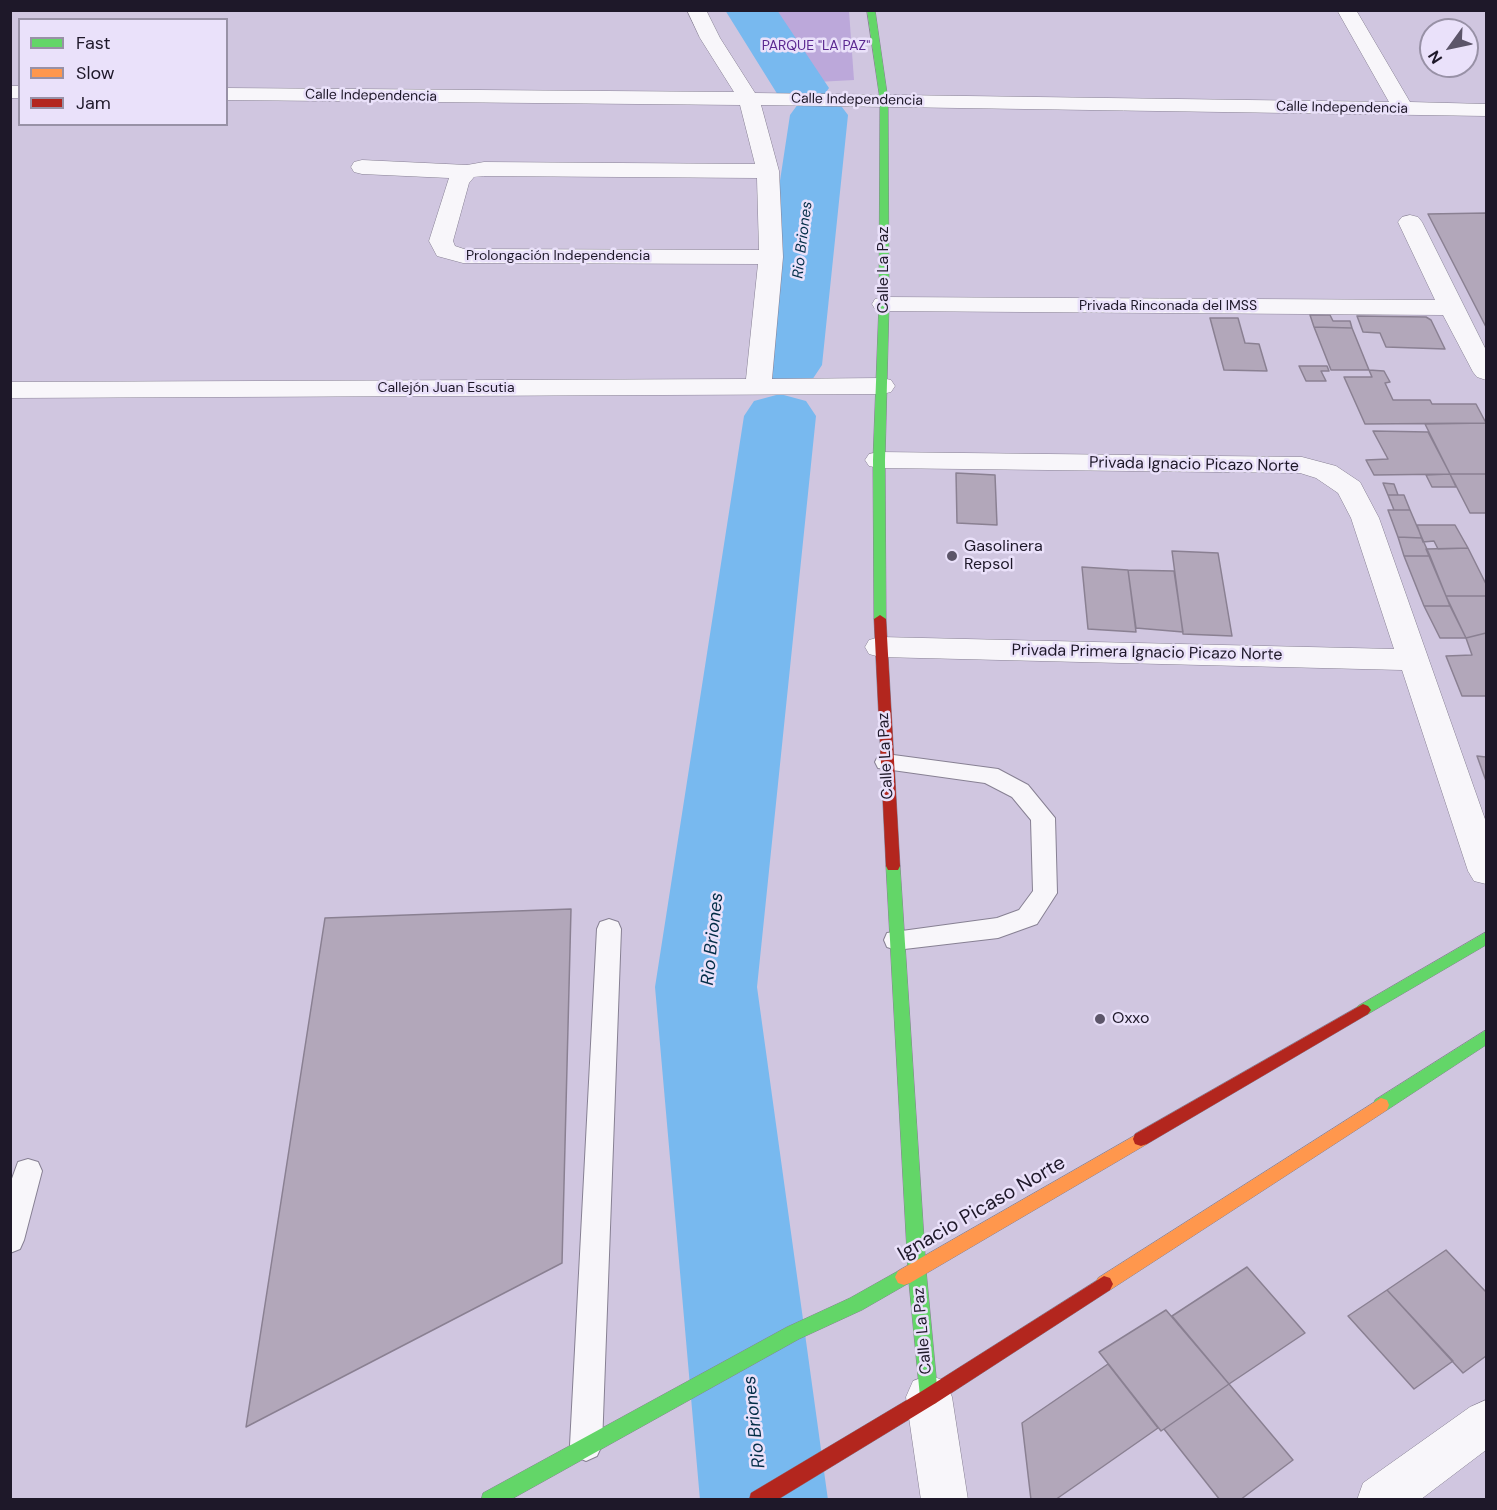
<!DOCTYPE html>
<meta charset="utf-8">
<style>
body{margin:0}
#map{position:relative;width:1497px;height:1510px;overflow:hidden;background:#d0c6e0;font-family:"DM Sans",sans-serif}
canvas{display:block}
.frame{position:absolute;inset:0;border:12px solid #1e1829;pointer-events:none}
.legend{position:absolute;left:18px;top:18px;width:210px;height:108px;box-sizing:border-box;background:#eae1fa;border:2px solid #9891a6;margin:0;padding:8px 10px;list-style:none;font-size:18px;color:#1e1829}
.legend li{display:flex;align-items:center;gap:12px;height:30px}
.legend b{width:30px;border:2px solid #9891a6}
.north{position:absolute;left:1419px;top:18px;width:60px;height:60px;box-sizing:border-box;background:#eae1fa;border:2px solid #9891a6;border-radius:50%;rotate:237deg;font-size:16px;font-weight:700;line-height:24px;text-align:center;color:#1e1829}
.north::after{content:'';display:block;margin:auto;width:21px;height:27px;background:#5c5569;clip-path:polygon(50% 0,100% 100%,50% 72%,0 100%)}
</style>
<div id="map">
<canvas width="1497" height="1510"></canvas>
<div class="frame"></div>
<ul class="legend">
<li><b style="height:8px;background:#63d668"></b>Fast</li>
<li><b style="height:8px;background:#ff974d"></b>Slow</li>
<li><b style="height:8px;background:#b3261e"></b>Jam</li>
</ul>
<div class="north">N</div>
</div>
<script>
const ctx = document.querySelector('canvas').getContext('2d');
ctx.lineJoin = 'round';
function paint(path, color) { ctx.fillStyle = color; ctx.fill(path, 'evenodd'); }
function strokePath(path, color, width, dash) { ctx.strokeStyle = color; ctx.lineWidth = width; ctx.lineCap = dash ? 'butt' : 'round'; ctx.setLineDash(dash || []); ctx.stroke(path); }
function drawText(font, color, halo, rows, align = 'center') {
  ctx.font = font + ' "DM Sans",sans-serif'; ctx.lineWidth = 5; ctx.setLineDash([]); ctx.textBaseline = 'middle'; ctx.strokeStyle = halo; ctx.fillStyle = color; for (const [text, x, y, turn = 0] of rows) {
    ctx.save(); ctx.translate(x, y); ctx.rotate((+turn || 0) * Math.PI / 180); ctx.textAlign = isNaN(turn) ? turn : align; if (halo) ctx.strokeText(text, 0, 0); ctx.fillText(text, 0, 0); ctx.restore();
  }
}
const green = new Path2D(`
 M751,11h98l5,69 -56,3z`);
const river = new Path2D(`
 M725,10h52l52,78 -7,10 17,5 9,12 -26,250 -10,15 -25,6 -25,-6 -10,-15 38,-250 8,-11 -17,-4z
 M780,394l26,7 10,15 -59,571 71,513h-128l-45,-513 89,-571 10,-15z`);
const building = new Path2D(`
 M1486,213v114l-58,-113z
 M1310,315h20l3,6h17l2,7 -38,-1z
 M1357,316l69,1 5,3 14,29 -59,-2 -6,-14 -17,-1z
 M1210,318h28l7,25 14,1 8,27 -43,-1z
 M1314,327l38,1 17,42h-38z
 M1299,366h28l2,5h-8l5,10h-20z
 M1369,370l15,1 6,11 -5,1 8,17h37l2,4h44l10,19 -121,1 -21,-47h28z
 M1486,423v51h-36l-25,-50z
 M1373,431l55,1 22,42 -76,1 -8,-15 22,-1z
 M956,473l39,2 2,50 -40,-2z
 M1450,474h36v39h-16z
 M1450,474l6,13h-24l-6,-12z
 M1383,483l11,1 4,11h-10z
 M1388,495h16l6,15h-16z
 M1388,510h22l12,28 -24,-1z
 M1417,525h38l13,23 -30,1 -4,-8 -11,1z
 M1398,537l24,1 8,18h-26z
 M1468,548l18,36v12h-40l-20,-47z
 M1172,551l46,2 14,83 -49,-2z
 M1404,556h26l20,50h-26z
 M1082,567l46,3 8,62 -48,-3z
 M1128,570l46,1 9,61 -47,-4z
 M1446,596h40v37l-20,5z
 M1424,606h26l16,32h-26z
 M1486,633v63h-24l-16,-40 26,-1 -6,-17z
 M1477,756l9,1v24z
 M571,909l-9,354 -316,164 79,-509z
 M1446,1250l40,42v64l-23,17 -76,-83z
 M1247,1267l58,66 -76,51 -57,-68z
 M1387,1290l66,71 -39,28 -66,-73z
 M1166,1310l63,74 -68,47 -62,-79z
 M1108,1364l50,64 -103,72h-24l-9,-77z
 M1229,1384l64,76 -53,40h-20l-56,-71z`);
const lane = new Path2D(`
 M886,754l112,15 30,16 27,33 2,75 -20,31 -39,14 -102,12 -9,-3 -3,-7 3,-7 110,-15 22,-8 14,-19 -2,-71 -19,-23 -27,-14 -107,-15 -3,-6 3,-6z
 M609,919l9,3 3,7 -19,516 -5,11 -11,5 -11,-5 -5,-11 27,-516 3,-7z
 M28,1159l10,3 4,9 -18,69 -4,9 -10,4v-69l8,-22z`);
const street = new Path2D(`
 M687,10h19l14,28 35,55 634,9 -52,-92h19l54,92 76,2v12l-725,-11 18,66 4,86 -11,122 110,-1 9,2 4,6 -4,6 -9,2 -872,4v-16l736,-3 12,-115 -295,-1 -26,-7 -8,-15 20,-63 -87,-4 -8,-2 -3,-5 3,-5 8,-2 105,5 17,-3 271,2 -15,-59 -514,-5v-12l508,4 -34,-54zM484,176l273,2 2,72 -295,-1 -9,-3 -2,-5 16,-58 5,-6z
 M10,86h10v12h-10z
 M1410,215l8,2 4,5 64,128v30l-9,-3 -4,-5 -30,-57 -559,-4 -9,-2 -3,-5 3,-5 9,-2 551,3 -37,-78 4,-5z
 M879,452l423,5 34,9 24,16 19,36 107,304v62l-12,-3 -6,-10 -66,-201 -522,-13 -11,-3 -4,-7 4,-7 11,-3 514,12 -43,-131 -13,-25 -22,-15 -16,-5 -421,-5 -10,-2 -4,-6 4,-6z
 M929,1375l16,6 7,16 16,103h-47l-15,-103 7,-16z
 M1486,1400v50l-66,50h-63l6,-17 107,-76z`);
const fast = new Path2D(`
 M867,10h8l13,90 1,204 -4,156 1,159 -6,4 -6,-4 -1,-159 6,-156 1,-204z
 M893,861l5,1 2,4 26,404 12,127 -2,6 -7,3 -7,-3 -2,-6 -11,-114 -47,27 -63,29 -289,161h-29l2,-7 304,-166 63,-29 48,-27 6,-2 4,2 -22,-405 2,-4z
 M1486,932v13l-118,69 -5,2 -5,-2 -3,-4 3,-4z
 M1486,1030v15l-99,65 -6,2 -6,-2 -2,-5 2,-5z`);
const slow = new Path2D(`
 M1381,1098l6,2 2,5 -2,5 -277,180 -6,2 -6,-2 -3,-6 3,-6z
 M1141,1132l6,2 2,5 -2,5 -237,139 -6,2 -6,-2 -3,-6 3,-6z`);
const jam = new Path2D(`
 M880,615l6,4 14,247 -2,4h-10l-2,-4 -12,-247z
 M1363,1004l5,2 3,4 -3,4 -221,130 -6,2 -6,-2 -2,-5 2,-5z
 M1104,1276l6,2 3,6 -3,6 -174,113 -159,97h-28l2,-7 171,-102z`);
const markers = [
 [952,556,6,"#5c5569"],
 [1100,1019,6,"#5c5569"]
];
const farParknames = [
 ["PARQUE \"LA PAZ\"",816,46]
];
const farStreetnames = [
 ["Calle Independencia",371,96,1],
 ["Calle Independencia",857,100,1],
 ["Calle Independencia",1342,108,1],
 ["Prolongación Independencia",558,256],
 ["Privada Rinconada del IMSS",1168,306],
 ["Callejón Juan Escutia",446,388]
];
const farWaternames = [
 ["Rio Briones",803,240,-83]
];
const streetNames = [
 ["Calle La Paz",884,270,-90],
 ["Privada Ignacio Picazo Norte",1194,465,1],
 ["Privada Primera Ignacio Picazo Norte",1147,653,1],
 ["Calle La Paz",886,756,-93],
 ["Calle La Paz",923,1331,-95]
];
const poiNames = [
 ["Gasolinera",964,547],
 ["Repsol",964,565],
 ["Oxxo",1112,1019]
];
const waterNames = [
 ["Rio Briones",713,939,-84],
 ["Rio Briones",755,1422,-96]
];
const nearStreetnames = [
 ["Ignacio Picaso Norte",982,1209,-30]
];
paint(green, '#bca8da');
paint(river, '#78b9ef');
paint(building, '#b2a7ba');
strokePath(building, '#8a8092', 1.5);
strokePath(lane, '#878093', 2);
strokePath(street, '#878093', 1);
strokePath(fast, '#878093', 1);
strokePath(slow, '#878093', 1);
strokePath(jam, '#878093', 1);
paint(lane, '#f8f6fa');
paint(street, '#f8f6fa');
paint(fast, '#63d668');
paint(slow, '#ff974d');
paint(jam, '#b3261e');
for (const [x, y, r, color] of markers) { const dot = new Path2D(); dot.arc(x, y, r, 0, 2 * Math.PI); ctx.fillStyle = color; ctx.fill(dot); strokePath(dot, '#eae1fa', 2); }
drawText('14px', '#5b2790', '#eae1fa', farParknames);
drawText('14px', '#1e1829', '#eae1fa', farStreetnames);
drawText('italic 15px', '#022d47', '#eae1fa', farWaternames);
drawText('16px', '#1e1829', '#eae1fa', streetNames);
drawText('16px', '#1e1829', '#eae1fa', poiNames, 'left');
drawText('italic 18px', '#022d47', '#eae1fa', waterNames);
drawText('20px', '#1e1829', '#eae1fa', nearStreetnames);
</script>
